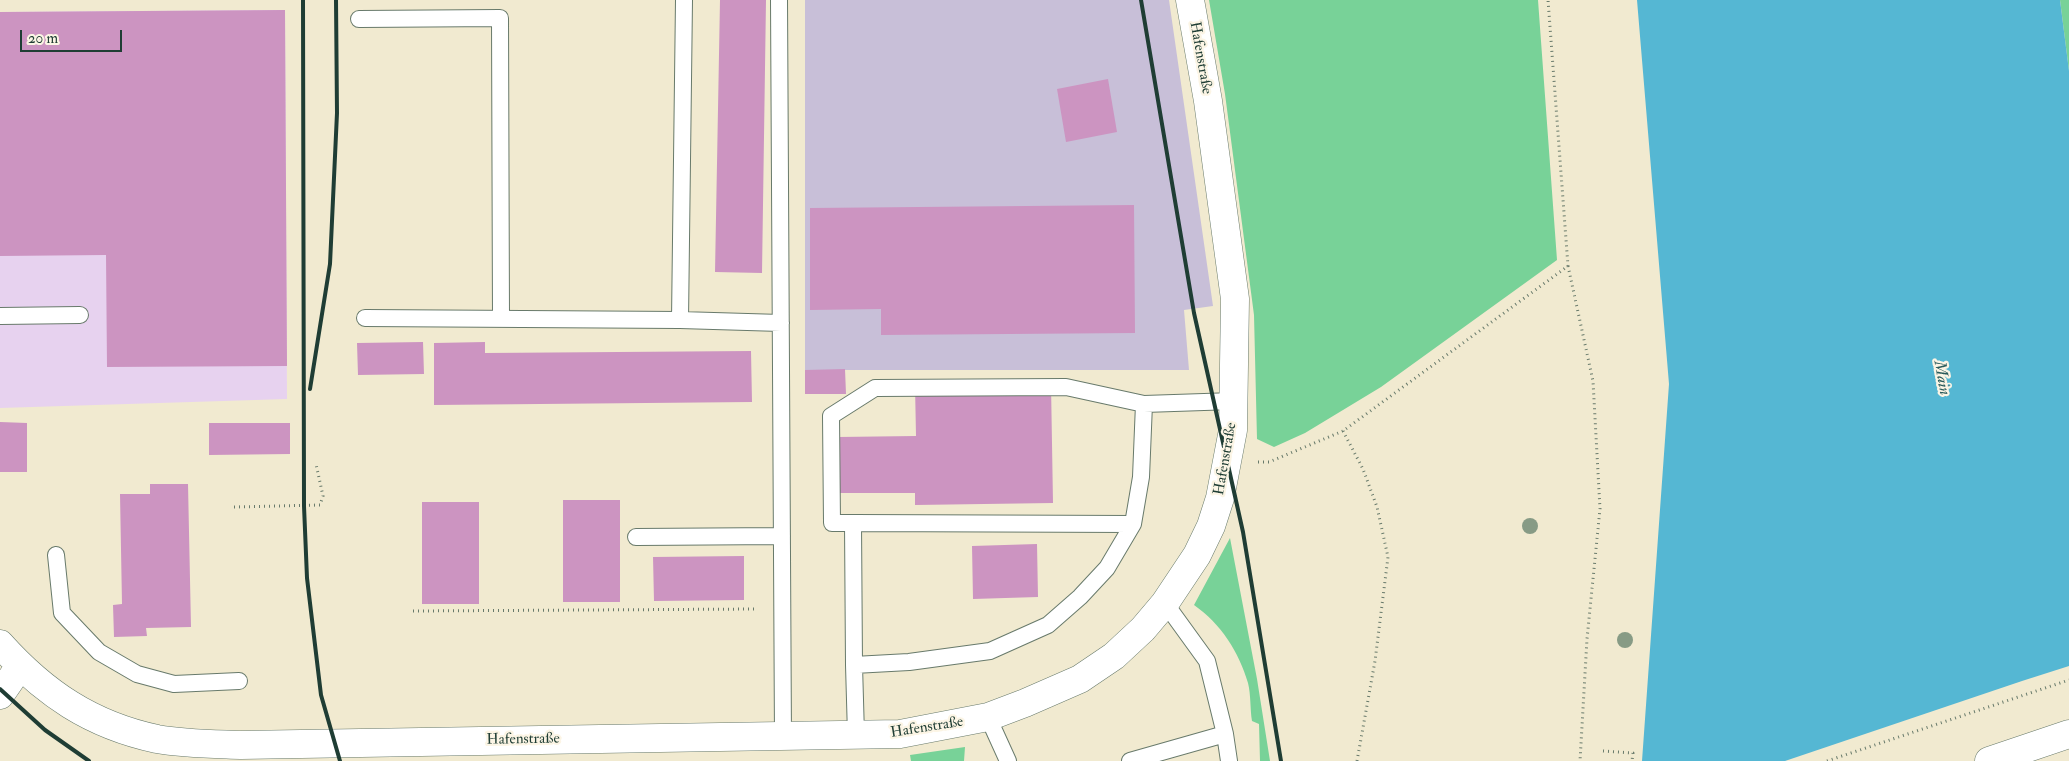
<!DOCTYPE html>
<meta charset="utf-8">
<style>
body{margin:0}
#map{position:relative;width:2069px;height:761px;overflow:hidden;background:#f1ead0;font-family:"IM FELL Double Pica",serif}
canvas{display:block}
.scale{position:absolute;left:20px;top:30px;width:102px;height:22px;box-sizing:border-box;border:2px solid #1f3d34;border-top:0;padding-left:6px;font-size:15px;line-height:18px;white-space:nowrap;color:#1f3d34;-webkit-text-stroke:4px #fcf5e5;paint-order:stroke}
</style>
<div id="map">
<canvas width="2069" height="761"></canvas>
<div class="scale">20 m</div>
</div>
<script>
const ctx = document.querySelector('canvas').getContext('2d');
ctx.lineJoin = 'round';
function paint(path, color) { ctx.fillStyle = color; ctx.fill(path, 'evenodd'); }
function strokePath(path, color, width, dash) { ctx.strokeStyle = color; ctx.lineWidth = width; ctx.lineCap = dash ? 'butt' : 'round'; ctx.setLineDash(dash || []); ctx.stroke(path); }
function drawText(font, color, halo, rows, align = 'center') {
  ctx.font = font + ' "IM FELL Double Pica",serif'; ctx.lineWidth = 4.5; ctx.setLineDash([]); ctx.textBaseline = 'middle'; ctx.strokeStyle = halo; ctx.fillStyle = color; for (const [text, x, y, turn = 0] of rows) {
    ctx.save(); ctx.translate(x, y); ctx.rotate((+turn || 0) * Math.PI / 180); ctx.textAlign = isNaN(turn) ? turn : align; if (halo) ctx.strokeText(text, 0, 0); ctx.fillText(text, 0, 0); ctx.restore();
  }
}
const built = new Path2D(`
 M285,10l2,389 -287,9v-396z`);
const industrial = new Path2D(`
 M805,0h364l44,306 -29,4 5,60h-384z`);
const green = new Path2D(`
 M1209,0h329l19,260 -176,127 -76,46 -31,14 -17,-8 -3,-124 -29,-221z
 M2060,0h9v71z
 M1230,538l27,141 13,82h-10l-1,-37 -7,-3c-2,-12 -1,-26 -4,-38 -9,-31 -27,-59 -54,-78z
 M965,747l-1,14h-53l-1,-6z`);
const water = new Path2D(`
 M1637,0h423l9,71v690h-427l27,-377z`);
const pier = new Path2D(`
 M2069,666v95h-284l237,-80z`);
const building = new Path2D(`
 M720,0h46l-4,273 -47,-1z
 M285,10l2,356 -180,1 -1,-112 -106,1v-244z
 M1108,79l9,53 -51,10 -9,-53z
 M1134,205l1,128 -254,2v-26l-71,1v-102z
 M423,342l1,32 -66,1 -1,-32z
 M485,342v11l266,-2 1,51 -318,3v-62z
 M845,369l1,25h-41v-24z
 M1051,384l2,119 -138,2v-12h-77v-56l78,-1 -1,-51z
 M0,422l27,1v49h-27z
 M209,423h81v31l-81,1z
 M150,484h38l3,143 -45,1 1,8 -33,1 -1,-32 9,-1 -2,-110h30z
 M563,500h57v102h-57z
 M422,502h57v102h-57z
 M1037,544l1,53 -65,2 -1,-53z
 M744,556v44l-90,1 -1,-44z`);
const path = new Path2D(`
 M1568,266l25,115 7,128 -13,130 -7,122
 M1343,431l20,38 14,38 11,50 -13,104 -18,100
 M1258,462h11l74,-31 225,-165 -20,-266
 M234,507l86,-2 3,-9 -7,-32
 M413,611l344,-2
 M1603,751l30,2 -1,8
 M1827,761l242,-81`);
const service = new Path2D(`
 M779,0l4,737
 M359,19l141,-1 1,301
 M0,316l80,-1
 M365,318l315,2 101,3
 M680,320l4,-320
 M853,523h-21l-1,-107 44,-28 191,-1 78,17 90,-3
 M1133,524l-280,-1 1,142 55,-3 81,-11 58,-26 32,-28 27,-29 26,-44 8,-47 3,-73
 M636,537l146,-1
 M56,555l6,58 37,39 38,22 37,10 65,-3
 M854,665l2,70
 M988,717l20,44
 M1225,734l4,27
 M1130,761l95,-27 -18,-73 -42,-58`);
const minor = new Path2D(`
 M0,644c44,49 91,81 157,95 27,5 57,5 84,6l659,-11 88,-17 37,-14 55,-24 34,-23 29,-27 22,-26 32,-48 14,-29 9,-28 13,-68 2,-131 -27,-198 -18,-101
 M0,695l20,-29`);
const trunk = new Path2D(`
 M1989,761l80,-27`);
const rail = new Path2D(`
 M303,0l1,506 3,72 14,117 19,66
 M1141,0l53,313 49,219 38,229
 M310,389l20,-125 7,-151 -1,-113
 M0,689l45,41 44,31`);
const trees = [
 [1530,526],
 [1625,640]
];
const streetNames = [
 ["Hafenstraße",1200,58,80],
 ["Hafenstraße",1226,459,-80],
 ["Hafenstraße",927,728,-9],
 ["Hafenstraße",523,740,-1]
];
const waterNames = [
 ["Main",1941,378,80]
];
paint(built, '#e7d2ef');
paint(industrial, '#c8bfd8');
paint(green, '#78d298');
paint(water, '#55b7d3');
paint(pier, '#f1ead0');
paint(building, '#cc94c1');
strokePath(service, '#687a6b', 18);
strokePath(minor, '#687a6b', 29);
strokePath(trunk, '#687a6b', 29);
strokePath(path, '#687a6b', 3, [1, 4]);
strokePath(service, '#fff', 16);
strokePath(minor, '#fff', 28);
strokePath(trunk, '#fff', 28);
strokePath(rail, '#1f3d34', 4);
ctx.fillStyle = '#879b85';
for (const [x, y] of trees) { ctx.beginPath(); ctx.arc(x, y, 8, 0, 2 * Math.PI); ctx.fill(); }
drawText('15px', '#1f3d34', '#fcf5e5', streetNames);
drawText('italic 16px', '#2c5c5c', '#fcf5e5', waterNames);
</script>
